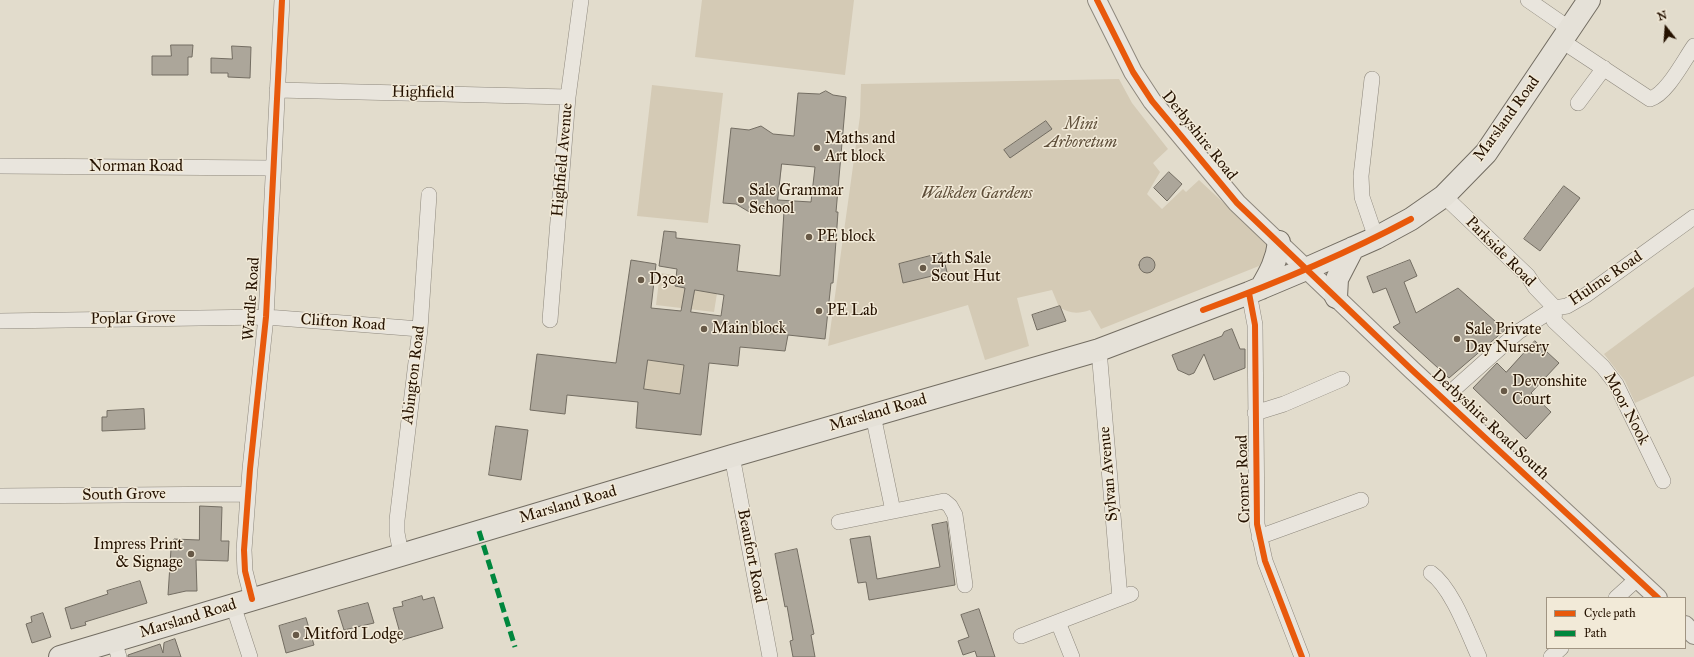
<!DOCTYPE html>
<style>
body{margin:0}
#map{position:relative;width:1694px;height:657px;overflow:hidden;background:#e2dccc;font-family:"IM FELL Great Primer",serif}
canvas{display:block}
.legend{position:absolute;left:1546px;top:597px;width:140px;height:52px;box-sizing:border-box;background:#f2ead8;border:1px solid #a09482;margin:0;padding:5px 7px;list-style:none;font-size:12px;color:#251200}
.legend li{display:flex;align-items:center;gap:8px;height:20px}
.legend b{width:20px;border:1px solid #a09482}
.north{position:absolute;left:1646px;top:8px;width:40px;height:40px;-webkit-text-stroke:3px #f2ead8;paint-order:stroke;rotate:343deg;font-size:11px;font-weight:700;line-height:16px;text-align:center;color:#251200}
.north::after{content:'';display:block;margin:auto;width:14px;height:18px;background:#251200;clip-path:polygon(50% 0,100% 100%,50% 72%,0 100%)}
</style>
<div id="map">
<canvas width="1694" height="657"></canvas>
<ul class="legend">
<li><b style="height:5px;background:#e8590c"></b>Cycle path</li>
<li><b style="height:5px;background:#00873e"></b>Path</li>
</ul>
<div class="north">N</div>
</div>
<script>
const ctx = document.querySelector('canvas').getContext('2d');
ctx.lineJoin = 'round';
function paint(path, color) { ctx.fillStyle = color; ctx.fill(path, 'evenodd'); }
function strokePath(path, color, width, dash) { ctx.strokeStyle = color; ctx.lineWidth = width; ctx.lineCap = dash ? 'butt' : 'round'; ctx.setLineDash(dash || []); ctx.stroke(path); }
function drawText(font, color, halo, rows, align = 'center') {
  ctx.font = font + ' "IM FELL Great Primer",serif'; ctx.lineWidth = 3; ctx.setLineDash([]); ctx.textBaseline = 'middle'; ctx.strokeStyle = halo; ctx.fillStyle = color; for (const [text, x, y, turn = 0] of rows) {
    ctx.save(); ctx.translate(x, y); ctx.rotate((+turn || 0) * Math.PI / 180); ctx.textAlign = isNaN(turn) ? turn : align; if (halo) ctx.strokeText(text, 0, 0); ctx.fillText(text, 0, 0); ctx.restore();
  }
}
const green = new Path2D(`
 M702,0h152l-9,75 -150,-18z
 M1119,79l13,24 36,46 -15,14 7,9 -13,22 15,15 21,-20 3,3 13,-12 69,64v9l-9,13 -158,63 -11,-19c-12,4 -20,4 -31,-3l-7,-17 -35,8 12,48 -44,14 -17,-55 -140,41 32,-230 1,-32z
 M652,85l71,8 -15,130 -71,-7z
 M660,273l59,8 -5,31 -58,-7z
 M1694,287v89l-59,27 -10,-22 -21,-27z
 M648,360l36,5 -4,29 -37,2z`);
const building = new Path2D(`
 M171,45h22l-1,12h-4v18h-36v-19h19z
 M232,46l19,1 -1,31 -22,-1v-4h-17v-15l21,1z
 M826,91l7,4 13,2 -10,115h2l-5,71h-2l-6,56 -37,-4 -3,16 -45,-4 -2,19 -29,-3 -8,72 -65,-7 2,-26 -71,-7 -2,19 -35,-4 7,-56 79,9 15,-103 25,4 -5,44 30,3 4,-23 -10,-2 2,-17 -18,-3 5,-35 12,1v6l64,7 -3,26 43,5 4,-65 -24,-3 -9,5 -15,-9 -13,-1 8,-75 18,2 12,-4 12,8 21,2 4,-43 21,1zM782,164l33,3 -4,35 -33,-2zM695,290l29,5 -3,21 -30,-4zM648,360l36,5 -4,29 -36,-5z
 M1046,121l6,8 -42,29 -6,-8z
 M1169,172l13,12 -15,17 -13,-13z
 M1564,186l16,12 -40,53 -16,-12z
 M942,253l5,19 -2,5 -12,3 -1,-4 -29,7 -4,-19z
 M1139 265a8 8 0 1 1 16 0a8 8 0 1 1-16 0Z
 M1410,260l7,16 -13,6 12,31 42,-25 47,42 -56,48 -56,-51 7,-4 -14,-35 -13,5 -6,-16z
 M1060,306l6,15 -29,9 -5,-15z
 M1232,329l8,20h5v19l-31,12 -10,-26 -10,19 -5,2 -11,-5 -6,-15 50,-19 2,-4z
 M1535,341l24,22 -28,30 20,19 -25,27 -53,-51 24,-25 9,9z
 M144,409l1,20 -43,2v-14h5v-6z
 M496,426l32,4 -7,50 -32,-5z
 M200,506l22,1 -1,34h8l-1,20 -32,-1 1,31h-11l-18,4 3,-46 3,-10 25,1z
 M947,522l8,63 -86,15 -3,-18 -8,1 -8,-44 20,-3 7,43 63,-12 -8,-42z
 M797,549l17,85 -3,1 4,22h-22l-3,-16 3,-1 -6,-34 -2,1 -10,-53z
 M140,581l7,22 -62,19 1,3 -15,4 -6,-21 43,-14 -1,-3z
 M422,596l1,4 11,-3 9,31 -41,12 -9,-32 10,-2 -1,-4z
 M368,603l6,20 -30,7 -6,-19z
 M979,609l16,48h-18l-2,-6 -12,4 -5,-14 11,-4 -8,-22z
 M43,613l8,24 -19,6 -6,-19 6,-2 -1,-5z
 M306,618l8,27 -28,8 -7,-27z
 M175,639l6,18h-53v-2l32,-11 3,9 1,-10z`);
const minor = new Path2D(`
 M1528,0l42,29
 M1562,41l88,58c17,-5 34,-39 44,-53
 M1372,79l-11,97 1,21 14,41
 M277,90l291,7
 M1578,103l26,-35
 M0,166l272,2
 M1444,196l84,80 7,11 20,21
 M1249,293l6,32 2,199 8,37 37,96
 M1555,308l-1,13 49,46 13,17 47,97
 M550,320l18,-223 13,-97
 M0,321l266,-4 154,12
 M1099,350l21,248
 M1443,399l75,-67 37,-24 12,-2 19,-11 108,-78
 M1255,413l29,-9 58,-25
 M873,415l20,96
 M732,456l38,201
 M0,496l248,-2
 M839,522l105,-21 6,5 5,9 10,70
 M1259,537l102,-37
 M401,554l-4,-21v-13l23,-191 9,-134
 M1431,573c21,15 37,60 48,84
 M1616,598l21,-19
 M252,599l-7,-28 -1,-21 6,-81 16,-152 16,-317
 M233,605l17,52
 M1058,622l14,35
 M1021,636l110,-42
 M114,641l5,16
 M1551,657l10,-9`);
const tertiary = new Path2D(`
 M1097,0l36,72 19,29 85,102 175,167 246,228
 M1685,625l9,10`);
const primary = new Path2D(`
 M1261,288c9,-15 16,-28 18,-46
 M1336,297l1,-18 16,-31
 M60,657l672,-201 367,-106 150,-57 57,-24 70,-31 35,-19 33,-23 42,-43 103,-153`);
const quiet = new Path2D(`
 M479,531l36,116`);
const cycleway = new Path2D(`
 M1097,0l36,72 19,29 85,102 175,167 246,228
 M1249,293l6,32 2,199 8,37 37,96
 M1203,310c71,-26 141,-55 208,-91
 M252,599l-7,-28 -1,-21 6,-81 16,-152 16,-317`);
const markers = [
 [817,148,4,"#675947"],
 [741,200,4,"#675947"],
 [809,237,4,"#675947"],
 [923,268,4,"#675947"],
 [641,280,4,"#675947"],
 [819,311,4,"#675947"],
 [704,329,4,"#675947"],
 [1457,339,4,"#675947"],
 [1504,391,4,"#675947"],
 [191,554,4,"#675947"],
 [296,635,4,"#675947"]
];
const streetNames = [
 ["Highfield",423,93,1],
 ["Marsland Road",1507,119,-54],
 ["Derbyshire Road",1199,136,51],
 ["Highfield Avenue",563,160,-85],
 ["Norman Road",136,167],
 ["Parkside Road",1500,252,45],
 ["Hulme Road",1606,279,-34],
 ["Wardle Road",252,299,-86],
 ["Poplar Grove",133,319,-1],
 ["Clifton Road",343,323,4],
 ["Abington Road",414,375,-83],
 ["Moor Nook",1626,409,62],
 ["Marsland Road",878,413,-16],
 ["Derbyshire Road South",1490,425,43],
 ["Sylvan Avenue",1109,474,-95],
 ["Cromer Road",1244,479,-92],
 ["South Grove",124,495,-1],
 ["Marsland Road",568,505,-16],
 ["Beaufort Road",751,556,79],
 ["Marsland Road",188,619,-17]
];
const parkNames = [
 ["Mini",1081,125],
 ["Arboretum",1081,143],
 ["Walkden Gardens",977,194]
];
const poiNames = [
 ["Maths and",825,139],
 ["Art block",825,157],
 ["Sale Grammar",749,191],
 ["School",749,209],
 ["PE block",817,237],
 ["14th Sale",931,259],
 ["Scout Hut",931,277],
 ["D30a",649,280],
 ["PE Lab",827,311],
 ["Main block",712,329],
 ["Sale Private",1465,330],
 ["Day Nursery",1465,348],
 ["Devonshite",1512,382],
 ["Court",1512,400],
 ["Impress Print",183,545,"right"],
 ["& Signage",183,563,"right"],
 ["Mitford Lodge",304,635]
];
paint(green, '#d4cab5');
paint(building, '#aca69a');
strokePath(building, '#736d62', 1);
strokePath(minor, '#8e887d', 16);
strokePath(tertiary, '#8e887d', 20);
strokePath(primary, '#736d62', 24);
strokePath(minor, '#e9e5dd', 15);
strokePath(tertiary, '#e9e5dd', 18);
strokePath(primary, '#e5e1d8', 22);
strokePath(quiet, '#00873e', 5, [10, 5]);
strokePath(cycleway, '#e8590c', 6);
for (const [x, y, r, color] of markers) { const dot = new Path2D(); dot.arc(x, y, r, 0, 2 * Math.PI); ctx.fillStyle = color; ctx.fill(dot); strokePath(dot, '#f2ead8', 1.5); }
drawText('16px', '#251200', '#f2ead8', streetNames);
drawText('italic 16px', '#5e4e39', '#f2ead8', parkNames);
drawText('16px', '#251200', '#f2ead8', poiNames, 'left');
</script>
